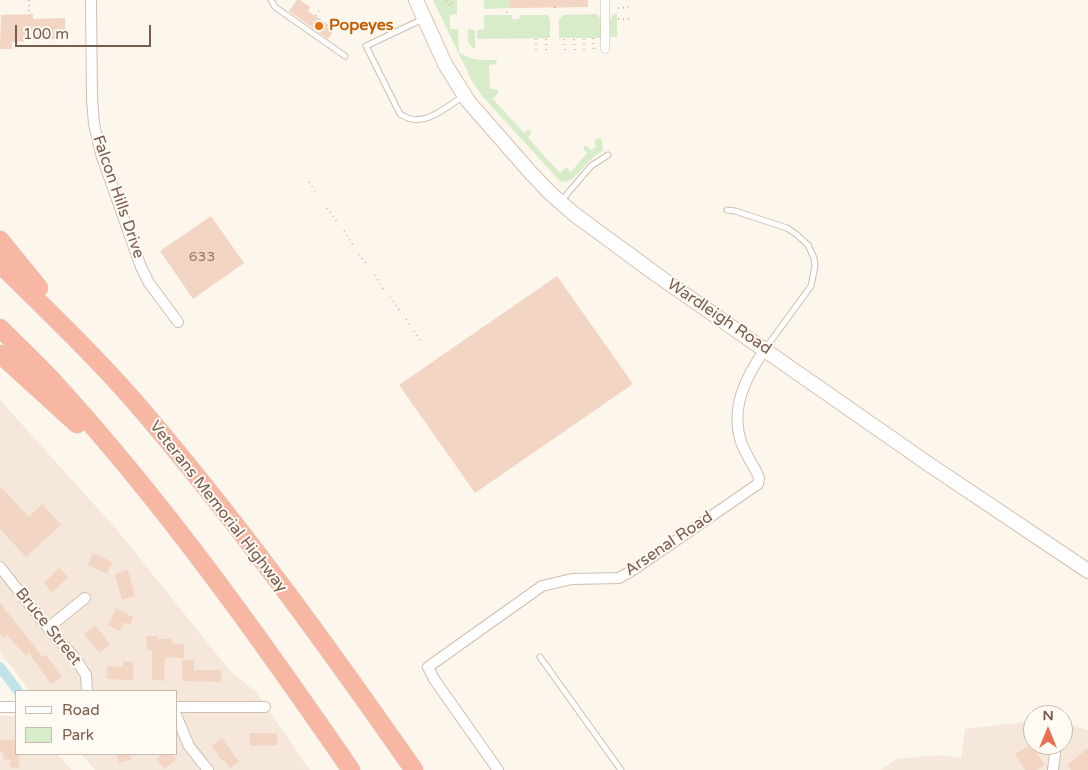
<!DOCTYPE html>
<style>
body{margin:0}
#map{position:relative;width:1088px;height:770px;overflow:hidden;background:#fdf6ec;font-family:"Varela Round",sans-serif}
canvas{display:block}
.legend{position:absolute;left:15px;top:690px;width:162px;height:65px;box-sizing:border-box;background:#fffaf3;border:1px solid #cabbb1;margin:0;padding:6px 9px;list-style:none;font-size:15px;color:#7a5c4d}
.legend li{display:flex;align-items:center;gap:10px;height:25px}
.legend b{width:25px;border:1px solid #cabbb1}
.north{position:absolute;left:1023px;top:705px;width:50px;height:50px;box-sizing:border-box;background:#fffaf3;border:1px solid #cabbb1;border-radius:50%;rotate:0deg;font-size:14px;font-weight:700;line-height:20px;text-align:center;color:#7a5c4d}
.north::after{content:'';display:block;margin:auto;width:18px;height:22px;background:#e76f51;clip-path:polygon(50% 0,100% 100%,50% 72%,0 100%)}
.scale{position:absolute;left:15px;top:25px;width:136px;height:22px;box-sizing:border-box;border:2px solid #7a5c4d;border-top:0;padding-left:6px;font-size:15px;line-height:18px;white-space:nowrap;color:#7a5c4d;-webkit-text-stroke:4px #fffaf3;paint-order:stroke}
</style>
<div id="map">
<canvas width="1088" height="770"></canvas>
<ul class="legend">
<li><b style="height:6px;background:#fff"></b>Road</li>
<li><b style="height:14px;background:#d8ecc9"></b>Park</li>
</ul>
<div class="north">N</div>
<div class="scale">100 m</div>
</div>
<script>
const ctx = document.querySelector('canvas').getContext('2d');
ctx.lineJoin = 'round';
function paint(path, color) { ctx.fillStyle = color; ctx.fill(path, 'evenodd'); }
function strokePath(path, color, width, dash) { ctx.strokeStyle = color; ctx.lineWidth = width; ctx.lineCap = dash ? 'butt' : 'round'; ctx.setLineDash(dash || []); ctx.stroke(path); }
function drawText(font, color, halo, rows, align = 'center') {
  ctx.font = font + ' "Varela Round",sans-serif'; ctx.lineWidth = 4; ctx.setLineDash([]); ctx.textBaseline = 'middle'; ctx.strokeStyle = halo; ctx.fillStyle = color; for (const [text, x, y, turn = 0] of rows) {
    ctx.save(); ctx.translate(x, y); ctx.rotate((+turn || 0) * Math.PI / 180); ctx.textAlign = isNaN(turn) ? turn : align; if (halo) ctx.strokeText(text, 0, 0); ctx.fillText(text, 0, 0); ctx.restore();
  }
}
const residential = new Path2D(`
 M0,400l118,131 113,141 25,20 54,78h-215l-14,-16h95v-63h-146l-30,-39z
 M0,716h16v38h41l15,16h-72z
 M1033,721v24h30v-22l25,7v40h-208l17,-11 41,-4 23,3 4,-29z`);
const green = new Path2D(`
 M433,0h24v14l-7,1v14h8l1,23c11,9 23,8 37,8l1,2 -1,2 -7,1 1,24h6l3,3 -6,7 31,34 4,-3 4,1 -4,7 32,35 6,-6 5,5 16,-19 -4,-4 2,-4 6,5 5,-3 -2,-7 5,-2 3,2 1,11c-15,7 -22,23 -36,31l-7,-1 -78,-85 -10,-15z
 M484,0h26v8l-26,1z
 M596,14l5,5v19h-42v-19l5,-4z
 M614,14h3v23h-7v-18z
 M484,15h28v4h7l1,-4h27l3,4v19l-73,1v-9l7,-1z
 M468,29l7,1v19c-9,-4 -7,-11 -7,-20z`);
const canal = new Path2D(`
 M0,667l18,24`);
const building = new Path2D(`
 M297,0h3l10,7 -2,4 27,18 -7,10 -39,-28z
 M510,0h78v7l-78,1z
 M33,14v5l32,-1v20l-53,4v7h-12l1,-34z
 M211,216l33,47 -51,36 -33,-48z
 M557,276l76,108 -158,109 -76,-108z
 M0,486l29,31 13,-13 19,21 -35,32 -26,-28z
 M93,553l19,9 -5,12 -19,-9z
 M59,568l9,9 -16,15 -8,-9z
 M128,570l7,26 -13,4 -7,-26z
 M0,603l43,54 3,-2 16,22 -11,7 -22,-31 -3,3 -19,-21 -4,2 -3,-4z
 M116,608l17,9 -3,8 -6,-3 -4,9 -12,-6z
 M95,625l15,19 -10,9 -16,-19z
 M146,636h12v3h14v5h12v14l-19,-1 -1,24 -12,-1v-30h-5z
 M182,660h12v10h27v12l-39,-1z
 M123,661l10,1v18l-26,-1v-13l16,1z
 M250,733h27v12l-27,1z
 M222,738l17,24 -9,6 -6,-8 -2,1 -10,-15z
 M0,740h16v14h3v14l-9,-1 1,-7 -8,-1v-7h-3z
 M1031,744l14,21 -9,5h-11l-10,-16z
 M1088,748v22h-17l-4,-5z
 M117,754h13l1,6 -12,3z
 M159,754h13l4,6 -12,9 -8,-11 4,-1z`);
const path = new Path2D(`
 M29,0v12
 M447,0l3,5h2l1,-5
 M555,7v4
 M618,8l15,-1
 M506,12h2
 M316,16l5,-8
 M618,19h15
 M593,38l1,15
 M536,39v15
 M546,39v15
 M564,39l1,14
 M574,39l1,14
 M584,39v14
 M309,182l7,11
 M327,208l10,14
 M344,231l9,14
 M359,254l9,12
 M375,275l8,14
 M390,297l10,14
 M406,319l5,8
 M414,331l8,11`);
const service = new Path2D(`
 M271,0l4,7 70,49
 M423,19l-57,27 34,68c23,16 44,-6 64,-18
 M562,200l29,-34 17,-11
 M727,210l8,1 52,17 9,6 12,11 6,13 1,8 -4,20 -46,63
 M540,657l81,113`);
const pedestrian = new Path2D(`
 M605,0v49`);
const minor = new Path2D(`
 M91,0l1,99 2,25 7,30 40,113 8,16 29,39
 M0,567l48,61 27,30 11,17 1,16
 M48,628l37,-30
 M0,707h16
 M176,707h89
 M176,715l13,31 19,24
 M498,770l-64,-91 -6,-12 114,-81 30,-7 47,-1 14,-8 125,-86 1,-6 -2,-5c-5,-10 -12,-20 -16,-31 -11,-35 5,-65 24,-93
 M1053,770l3,-25`);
const secondary = new Path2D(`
 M416,0l29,64 23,37 62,71 20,21 24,21 83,61 270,188 161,108`);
const motorway = new Path2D(`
 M0,240l39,48
 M0,264c46,45 92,89 135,138 100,116 191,242 279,368
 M0,328c17,17 35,34 51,51 111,121 207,256 300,391
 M0,354l77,70`);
const markers = [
 [319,26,5,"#e8710a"]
];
const numberNames = [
 ["633",202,257]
];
const foodNames = [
 ["Popeyes",329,26]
];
const streetNames = [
 ["Falcon Hills Drive",118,197,71],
 ["Wardleigh Road",719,317,34],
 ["Veterans Memorial Highway",218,507,52],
 ["Arsenal Road",669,544,-34],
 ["Bruce Street",48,627,51]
];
paint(residential, '#f5e8da');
paint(green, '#d8ecc9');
strokePath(canal, '#bfe3e8', 10);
paint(building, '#f3d5c3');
strokePath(service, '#d1beb0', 7);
strokePath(pedestrian, '#d1beb0', 9);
strokePath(minor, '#d1beb0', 12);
strokePath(secondary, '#d6c0b0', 16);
strokePath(motorway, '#dad1cd', 19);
strokePath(path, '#d9b8a5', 2, [1, 4]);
strokePath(service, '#fff', 5);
strokePath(pedestrian, '#fff', 8);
strokePath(minor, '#fff', 10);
strokePath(secondary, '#fff', 14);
strokePath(motorway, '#f7b7a3', 18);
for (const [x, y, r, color] of markers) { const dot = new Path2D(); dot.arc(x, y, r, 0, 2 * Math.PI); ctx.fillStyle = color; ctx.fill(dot); strokePath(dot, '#fffaf3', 2); }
drawText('14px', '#987a6a', null, numberNames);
drawText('bold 16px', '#c56008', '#fffaf3', foodNames, 'left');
drawText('16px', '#7a5c4d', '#fffaf3', streetNames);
</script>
